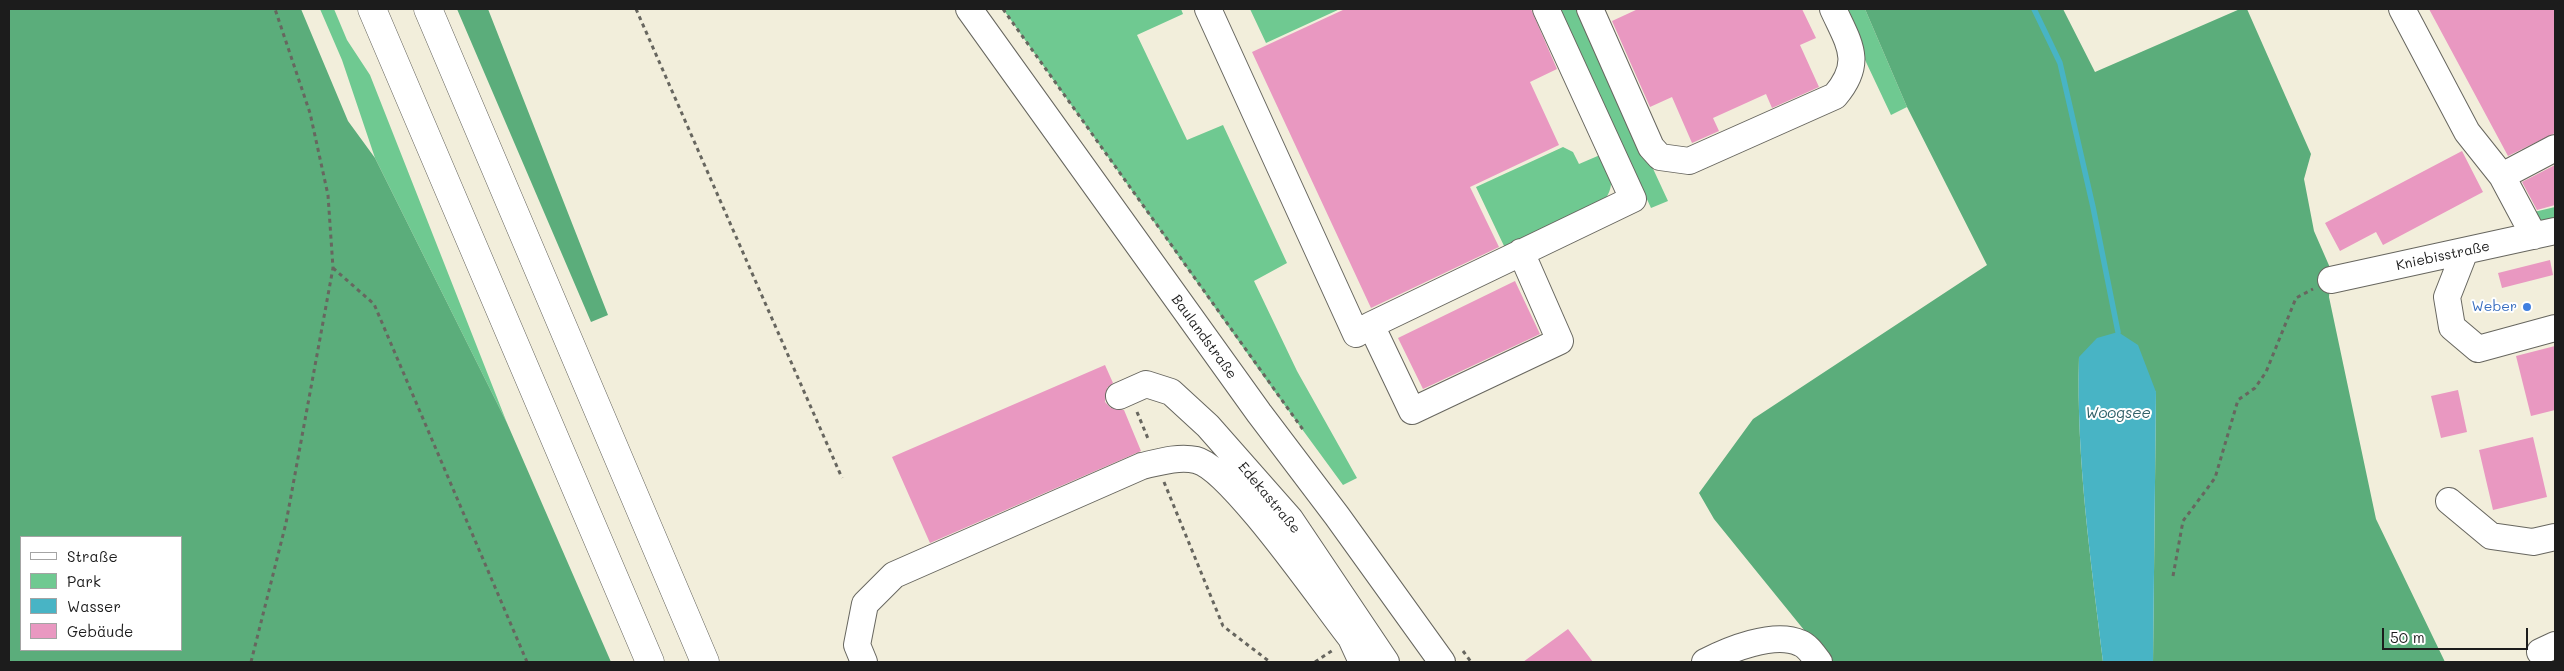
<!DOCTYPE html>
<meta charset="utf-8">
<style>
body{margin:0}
#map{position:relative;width:2564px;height:671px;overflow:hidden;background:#f2eedb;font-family:Mali,sans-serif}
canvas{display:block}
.frame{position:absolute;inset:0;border:10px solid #1c1c1c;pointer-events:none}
.legend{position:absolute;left:20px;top:536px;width:162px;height:115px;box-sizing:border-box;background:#fff;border:1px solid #a4a4a4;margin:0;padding:6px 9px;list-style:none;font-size:15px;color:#1c1c1c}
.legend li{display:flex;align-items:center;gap:10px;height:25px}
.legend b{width:25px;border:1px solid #a4a4a4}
.scale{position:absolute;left:2382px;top:628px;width:146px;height:22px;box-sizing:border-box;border:2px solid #1c1c1c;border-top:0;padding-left:6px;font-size:15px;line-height:18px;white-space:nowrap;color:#1c1c1c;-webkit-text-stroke:4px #fff;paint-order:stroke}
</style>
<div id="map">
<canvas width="2564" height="671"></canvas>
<div class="frame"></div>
<ul class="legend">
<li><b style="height:6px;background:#fff"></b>Straße</li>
<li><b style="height:14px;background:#6fc991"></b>Park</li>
<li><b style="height:14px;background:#48b4c5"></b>Wasser</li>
<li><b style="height:14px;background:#e998c1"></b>Gebäude</li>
</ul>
<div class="scale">50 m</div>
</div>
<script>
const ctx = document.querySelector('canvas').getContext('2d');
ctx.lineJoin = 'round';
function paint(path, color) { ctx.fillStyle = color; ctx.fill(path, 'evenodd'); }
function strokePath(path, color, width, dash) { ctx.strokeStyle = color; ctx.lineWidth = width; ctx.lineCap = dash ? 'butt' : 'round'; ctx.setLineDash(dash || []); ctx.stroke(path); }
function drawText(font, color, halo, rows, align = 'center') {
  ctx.font = font + ' Mali,sans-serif'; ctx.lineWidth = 4; ctx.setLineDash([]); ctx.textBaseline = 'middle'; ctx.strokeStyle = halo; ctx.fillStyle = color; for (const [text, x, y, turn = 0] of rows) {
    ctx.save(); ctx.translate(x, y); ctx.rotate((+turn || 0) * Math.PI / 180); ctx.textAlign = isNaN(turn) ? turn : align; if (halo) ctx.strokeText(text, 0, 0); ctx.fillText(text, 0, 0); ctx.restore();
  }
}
const green = new Path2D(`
 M320,9h14l13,31 23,35 137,348 -132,-265 -33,-98z
 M1003,9h178l2,5 -46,21 50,105 36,-15 64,138 -33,18 43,90 60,107 -14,7 -74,-101z
 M1250,9h90l-74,34z
 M1560,9h19l89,192 -17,7z
 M1841,9h24l42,98 -16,8z
 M1563,147l10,5 6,12 21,-9c8,16 17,26 6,43l-101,50 -29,-61z
 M2555,207v15l-10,3 -11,-13z`);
const forest = new Path2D(`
 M9,9h292l47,112 27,37 132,265 104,239h-602zM21,537h160v113h-160z
 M457,9h31l120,306 -17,7z
 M1865,9h198l32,63 145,-63h7l64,145 -7,25 10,52 17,39 -2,27 47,222 69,143h-292l3,-270 -77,-35c-3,102 12,204 24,305h-273l-116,-143 -15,-26 54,-74 234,-154 -80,-158z`);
const water = new Path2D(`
 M2118,332l20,13 18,47 -3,270h-50c-12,-101 -27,-203 -24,-305l18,-19z`);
const stream = new Path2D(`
 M2034,9l26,54 33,144 25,125`);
const building = new Path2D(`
 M1345,9h186l26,60 -27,13 29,63 -89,42 29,60 -128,61 -119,-256z
 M1638,9h164l14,29 -16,7 19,42 -47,21 -6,-14 -53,24 6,13 -27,12 -20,-46 -22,10 -38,-86z
 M2429,9h126v124l-47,23z
 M2462,151l21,41 -100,53 -7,-13 -36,19 -15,-28z
 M2555,165v40l-18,5 -15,-28z
 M2550,260l3,15 -51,13 -4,-15z
 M1515,281l25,53 -117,55 -25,-51z
 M2555,346v64l-24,6 -15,-60z
 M1105,365l8,18 -6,5 -2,14 6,6 13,2 17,41 -211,92 -38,-86z
 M2458,390l9,42 -26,6 -10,-42z
 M2533,437l14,60 -54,13 -14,-60z
 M1568,629l25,33h-70z`);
const path = new Path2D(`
 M636,9l206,469
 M1003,9l301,422
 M333,268l41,36 153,358
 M1137,412l12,29
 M1164,482l59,144 47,36
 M2173,576l10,-55 32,-43 23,-78 17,-12 11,-16 30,-74 17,-9
 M1463,651l8,11
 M251,662l35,-139 47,-255 -5,-73 -18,-82 -35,-104
 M1315,662l18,-12`);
const minor = new Path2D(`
 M969,9l290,404 78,103 105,146
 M1208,9l148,325 15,-9
 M1590,9l61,138 9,10 29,4 146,-65c29,-34 14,-52 -2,-87
 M2402,9l65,123 35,44 32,60
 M2502,176l53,-28
 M2465,251l-18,46 5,30 26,22 77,-21
 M1521,252l39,89 -148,70 -41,-86 262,-126 -87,-190
 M2331,280l224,-49
 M1119,396l27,-12 25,8 37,34 82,93 96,143
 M2449,501l42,35 42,6 22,-5
 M2540,652l15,-7
 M864,662l-7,-17 8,-41 29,-29 248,-109c17,-4 37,-10 54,-6 35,8 128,144 155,178l11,24
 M1705,662c23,-12 69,-31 95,-19 8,3 14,13 19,19`);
const highway = new Path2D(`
 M372,9l278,653
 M428,9l277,653`);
const markers = [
 [2527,307,5,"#3f7fe0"]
];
const streetNames = [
 ["Kniebisstraße",2443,256,-12],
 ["Baulandstraße",1204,337,54],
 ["Edekastraße",1269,498,50]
];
const shopNames = [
 ["Weber",2517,307]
];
const waterNames = [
 ["Woogsee",2118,413]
];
paint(green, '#6fc991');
paint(forest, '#5bad7b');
paint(water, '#48b4c5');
strokePath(stream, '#48b4c5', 5.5);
paint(building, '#e998c1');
strokePath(minor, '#67665f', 28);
strokePath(highway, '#67665f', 29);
strokePath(path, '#67665f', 3, [4, 4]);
strokePath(minor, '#fff', 26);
strokePath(highway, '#fff', 28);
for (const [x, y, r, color] of markers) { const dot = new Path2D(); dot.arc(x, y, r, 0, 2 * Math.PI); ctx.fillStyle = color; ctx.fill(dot); strokePath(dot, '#fff', 2); }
drawText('14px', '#1c1c1c', '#fff', streetNames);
drawText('14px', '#366cbe', '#fff', shopNames, 'right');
drawText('italic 15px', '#306068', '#fff', waterNames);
</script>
